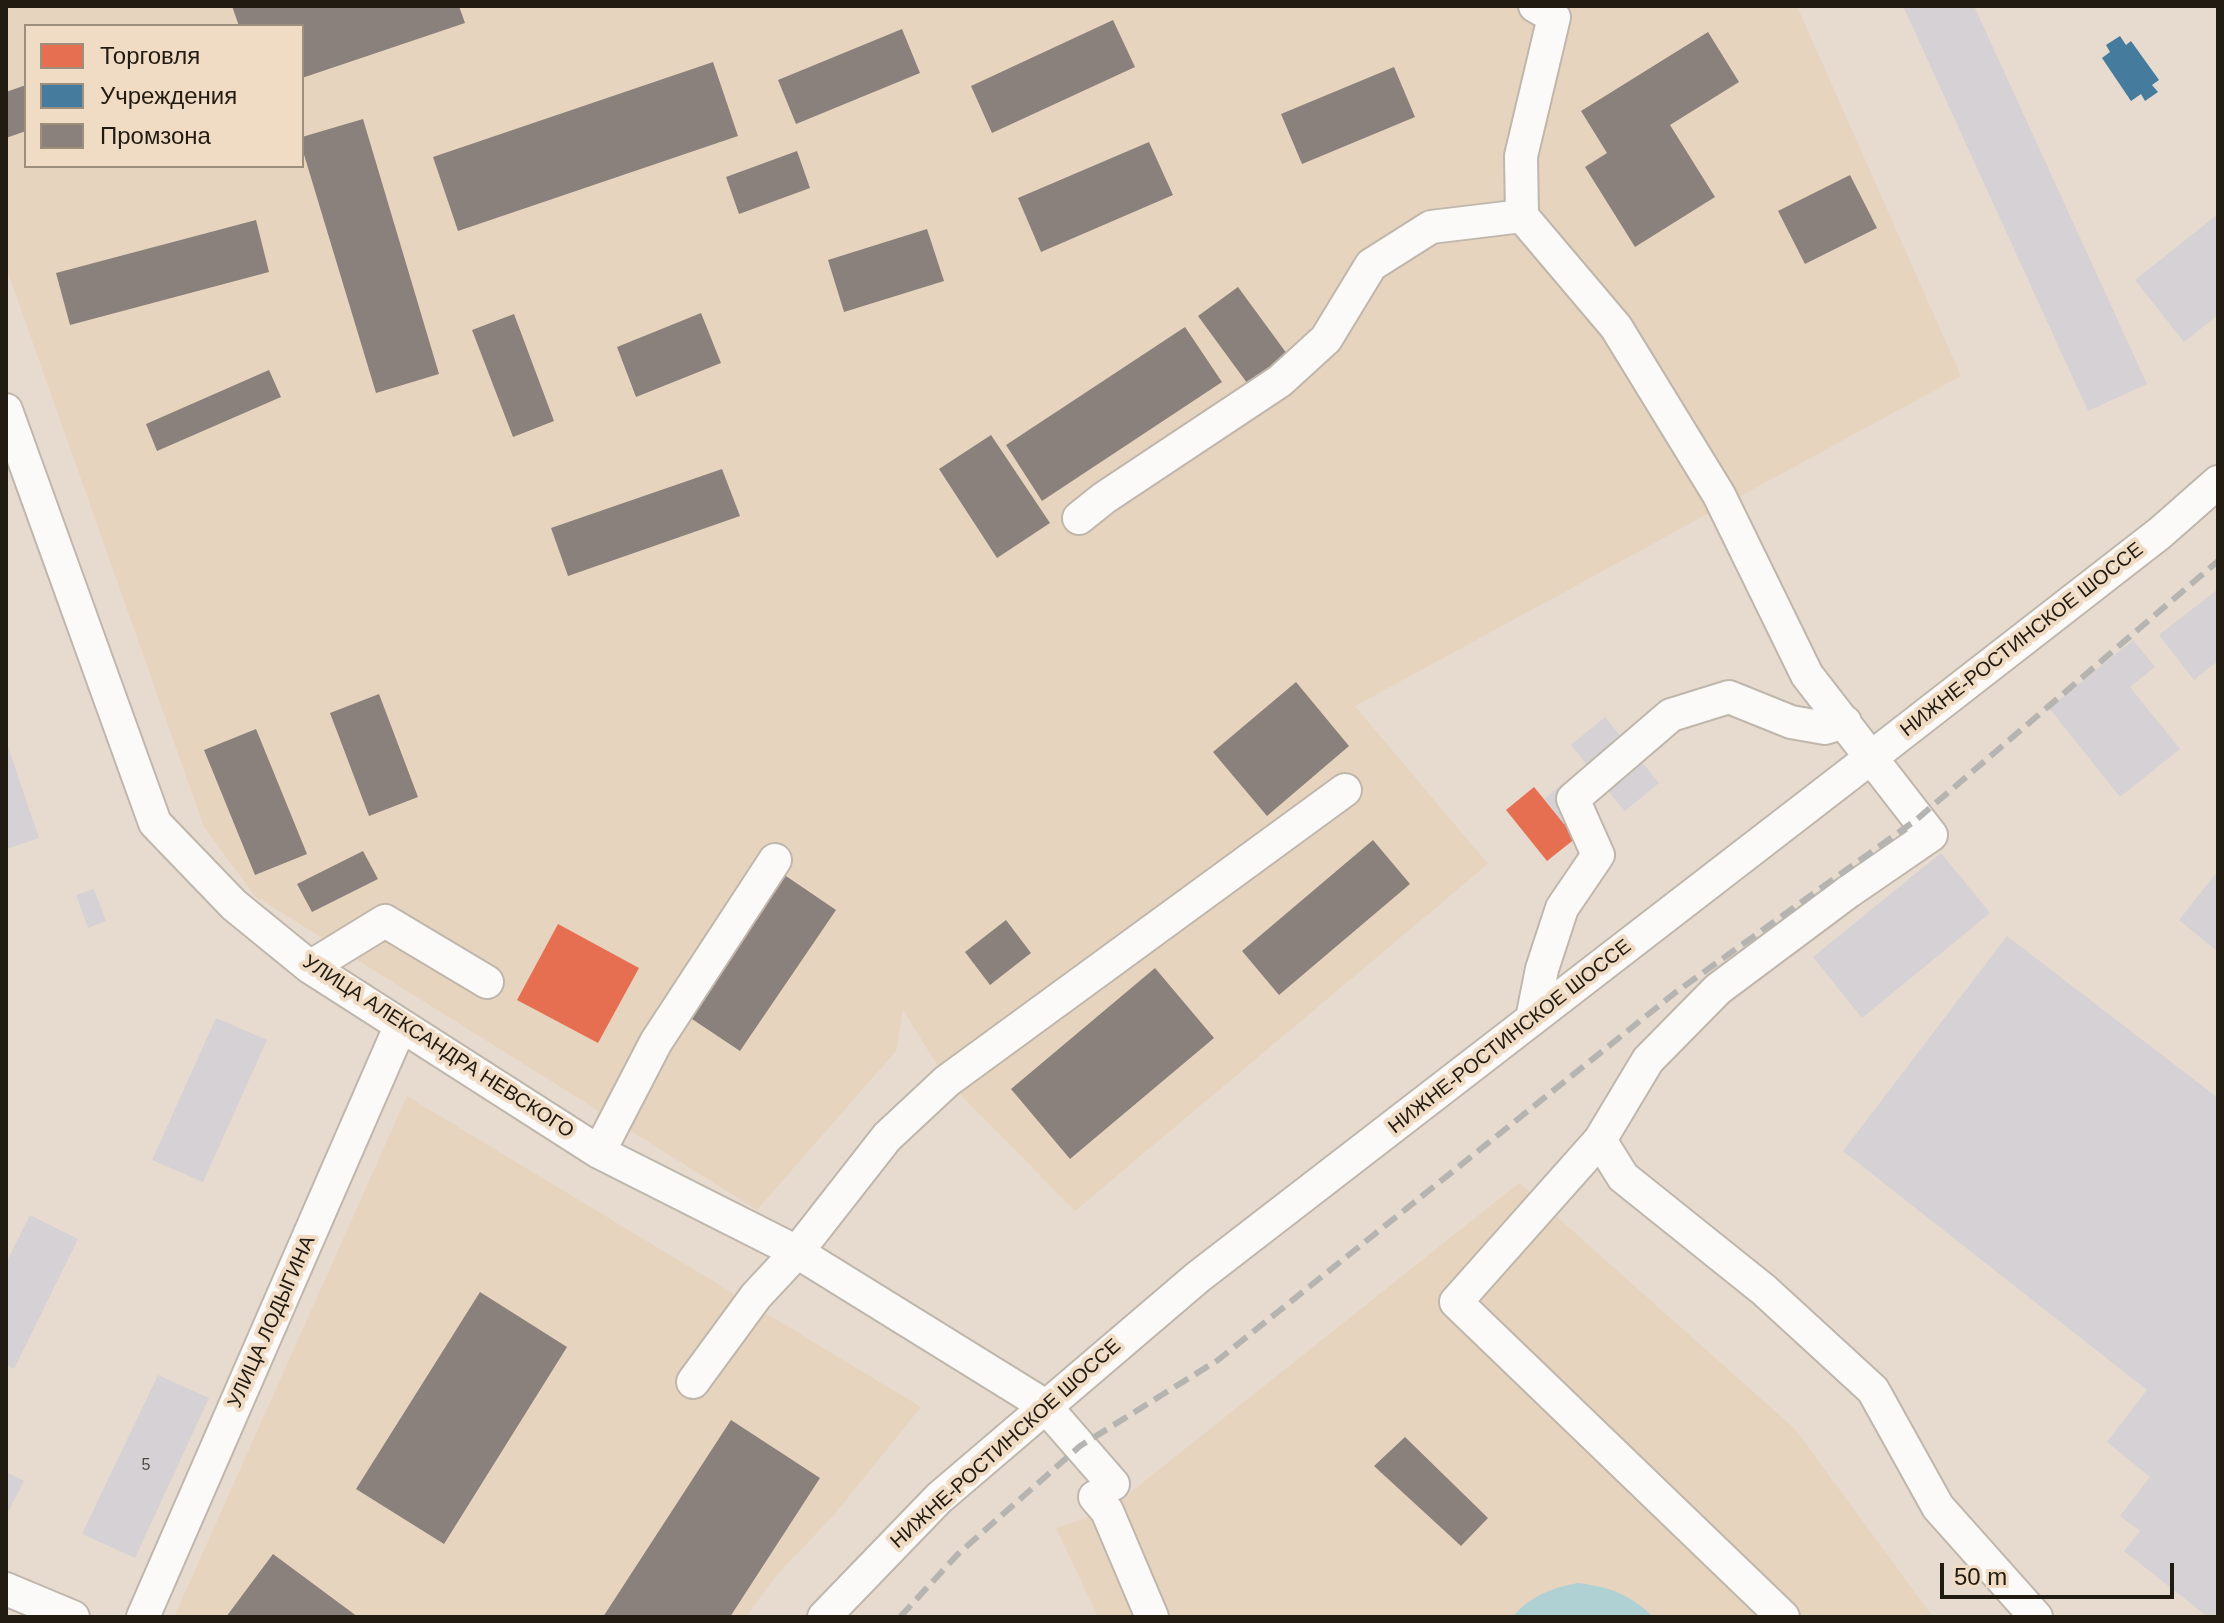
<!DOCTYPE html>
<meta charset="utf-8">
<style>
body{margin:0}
#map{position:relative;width:2224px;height:1623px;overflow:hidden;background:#e6dbce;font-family:Arial,sans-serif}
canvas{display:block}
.frame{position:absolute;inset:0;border:8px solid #221b12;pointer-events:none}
.legend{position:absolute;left:24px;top:24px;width:280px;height:144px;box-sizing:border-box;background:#f0dcc4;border:2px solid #9e8f7d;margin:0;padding:10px 14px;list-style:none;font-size:24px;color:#221b12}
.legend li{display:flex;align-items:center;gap:16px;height:40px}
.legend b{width:40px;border:2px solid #9e8f7d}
.scale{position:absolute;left:1940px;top:1563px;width:234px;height:36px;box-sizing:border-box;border:4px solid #221b12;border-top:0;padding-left:10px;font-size:24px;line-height:28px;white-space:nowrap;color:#221b12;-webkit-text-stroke:6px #f0dcc4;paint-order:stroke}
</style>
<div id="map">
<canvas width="2224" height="1623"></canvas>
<div class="frame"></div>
<ul class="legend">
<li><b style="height:22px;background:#e76f51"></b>Торговля</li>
<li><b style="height:22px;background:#457b9d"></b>Учреждения</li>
<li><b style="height:22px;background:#8a817c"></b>Промзона</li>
</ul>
<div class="scale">50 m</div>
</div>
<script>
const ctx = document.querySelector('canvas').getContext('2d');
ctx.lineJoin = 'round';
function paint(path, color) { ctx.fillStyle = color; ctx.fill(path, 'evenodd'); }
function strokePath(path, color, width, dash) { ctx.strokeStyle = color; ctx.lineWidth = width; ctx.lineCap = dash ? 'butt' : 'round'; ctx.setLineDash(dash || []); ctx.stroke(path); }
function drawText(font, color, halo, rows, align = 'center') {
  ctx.font = font + ' Arial,sans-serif'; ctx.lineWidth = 8; ctx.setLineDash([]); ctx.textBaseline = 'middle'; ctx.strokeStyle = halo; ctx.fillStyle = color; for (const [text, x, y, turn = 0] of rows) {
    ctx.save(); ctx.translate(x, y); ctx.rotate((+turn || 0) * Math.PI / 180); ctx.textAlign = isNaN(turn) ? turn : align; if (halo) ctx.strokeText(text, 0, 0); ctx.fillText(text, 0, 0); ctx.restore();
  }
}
const built = new Path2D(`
 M6,6h1791l164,370 -606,330 133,158 -413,347 -128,-130 -44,-71 -7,41 -139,159 -502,-314 -51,-69 -198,-560zM26,26h276v140h-276z
 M407,1096l514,311 -88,109 -58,61 -29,40h-572z
 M1519,1183l276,246 138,188h-835l-42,-89 51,-17z`);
const water = new Path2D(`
 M1578,1583c32,4 52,11 75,34h-141c19,-21 39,-29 66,-34z`);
const shops = new Path2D(`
 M1534,787l42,51 -29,23 -41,-51z
 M558,924l81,44 -41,75 -81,-43z`);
const public = new Path2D(`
 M2120,36l6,9 5,-4 28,39 -7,5 6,7 -13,9 -4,-7 -10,7 -29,-43 8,-6 -4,-7z`);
const industry = new Path2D(`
 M232,6h227l6,17 -163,55v-52h-63z
 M1113,20l22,47 -143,66 -21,-47z
 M902,29l18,44 -124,51 -18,-44z
 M1708,32l31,50 -69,43 45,72 -80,50 -50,-80 22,-14 -26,-42z
 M713,62l25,74 -280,95 -25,-74z
 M1394,67l21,50 -113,47 -21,-50z
 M26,85v46l-20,7v-46z
 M363,119l76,255 -63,19 -74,-245v-11z
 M1149,142l24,53 -132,57 -23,-54z
 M797,151l13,37 -71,26 -13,-37z
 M1850,175l27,53 -72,36 -27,-53z
 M256,220l13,52 -199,53 -14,-52z
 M927,229l17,52 -100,31 -16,-52z
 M1238,287l52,71 -40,29 -52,-71z
 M701,313l20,50 -85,34 -19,-50z
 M514,314l40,107 -41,16 -41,-107z
 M1185,327l37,55 -180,119 -36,-56z
 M269,370l12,27 -124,54 -11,-27z
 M991,435l59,88 -53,35 -58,-89z
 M722,469l18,47 -172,60 -17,-48z
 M1296,682l53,64 -82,70 -54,-64z
 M379,694l39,103 -49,19 -39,-103z
 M256,729l51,125 -52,21 -51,-125z
 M1373,840l37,44 -131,111 -37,-44z
 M363,851l15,28 -66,33 -15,-28z
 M783,874l53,36 -96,141 -54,-36z
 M1006,920l25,33 -41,32 -25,-33z
 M1155,968l59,70 -144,121 -59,-70z
 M480,1292l87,55 -123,197 -88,-55z
 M731,1420l89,58 -90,139h-127z
 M1405,1437l83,81 -27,28 -87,-80z
 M273,1554l85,63h-132z`);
const building = new Path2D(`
 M1903,6h71l173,378 -59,27z
 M2218,214v101l-34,27 -49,-62z
 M2218,589v72l-24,19 -35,-45z
 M2133,640l22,27 -25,20 50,62 -60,48 -71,-89z
 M1605,717l54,66 -34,28 -18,-21 -43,34 -20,-25 43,-34 -16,-20z
 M6,741l33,97 -33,11z
 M1941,853l49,60 -128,105 -49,-61z
 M2218,871v81l-39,-32z
 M94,889l12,32 -18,7 -12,-33z
 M2007,936l211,162v519h-10l-84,-66 16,-20 -20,-15 30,-39 -43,-35 40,-52 -304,-239z
 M216,1018l51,22 -64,142 -51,-22z
 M30,1215l48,24 -64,130 -8,-4v-102z
 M158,1375l51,23 -74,160 -53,-24z
 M6,1472l18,9 -18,35z`);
const minor = new Path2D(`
 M1535,6l19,11 -33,139 1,60 94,111 103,168 88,180 124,160 -83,57 -130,97 -70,71 -48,80 -144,162 327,315
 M6,410l149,413 79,82 76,62 289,185 198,100 247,153 69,79
 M1079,518l25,-20 176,-117 46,-42 45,-74 60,-38 91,-11
 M310,967l75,-46 102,61
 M1532,1019l10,-50 20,-61 36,-53 -25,-56 98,-84 58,-18 62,25 34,6 20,-6
 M1600,1140l23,37 141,113 109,100 65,117 98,110
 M599,1152l57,-110 119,-182
 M693,1382l63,-86 41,-44 90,-115 60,-56 398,-291
 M1095,1497l12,14 45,106
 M6,1589l67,28
 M143,1617l257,-590
 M824,1617l115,-119 259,-221 675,-521 287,-223 58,-51`);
const rail = new Path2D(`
 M900,1617l58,-63 122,-108 138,-86 458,-368 240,-172 302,-259`);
const numberNames = [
 ["5",146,1466]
];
const streetNames = [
 ["НИЖНЕ-РОСТИНСКОЕ ШОССЕ",2022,640,-38],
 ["НИЖНЕ-РОСТИНСКОЕ ШОССЕ",1510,1037,-38],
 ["УЛИЦА АЛЕКСАНДРА НЕВСКОГО",438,1047,33],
 ["УЛИЦА ЛОДЫГИНА",272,1322,-66],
 ["НИЖНЕ-РОСТИНСКОЕ ШОССЕ",1006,1444,-42]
];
paint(built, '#e7d4be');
paint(water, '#afd1d4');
paint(shops, '#e76f51');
paint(public, '#457b9d');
paint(industry, '#8a817c');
paint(building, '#d6d1d4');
strokePath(minor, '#bfb6ac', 36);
strokePath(minor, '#fbfaf8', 32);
strokePath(rail, '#b6b4b1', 6, [16, 8]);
drawText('16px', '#4f4842', null, numberNames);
drawText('20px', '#221b12', '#f0dcc4', streetNames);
</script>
